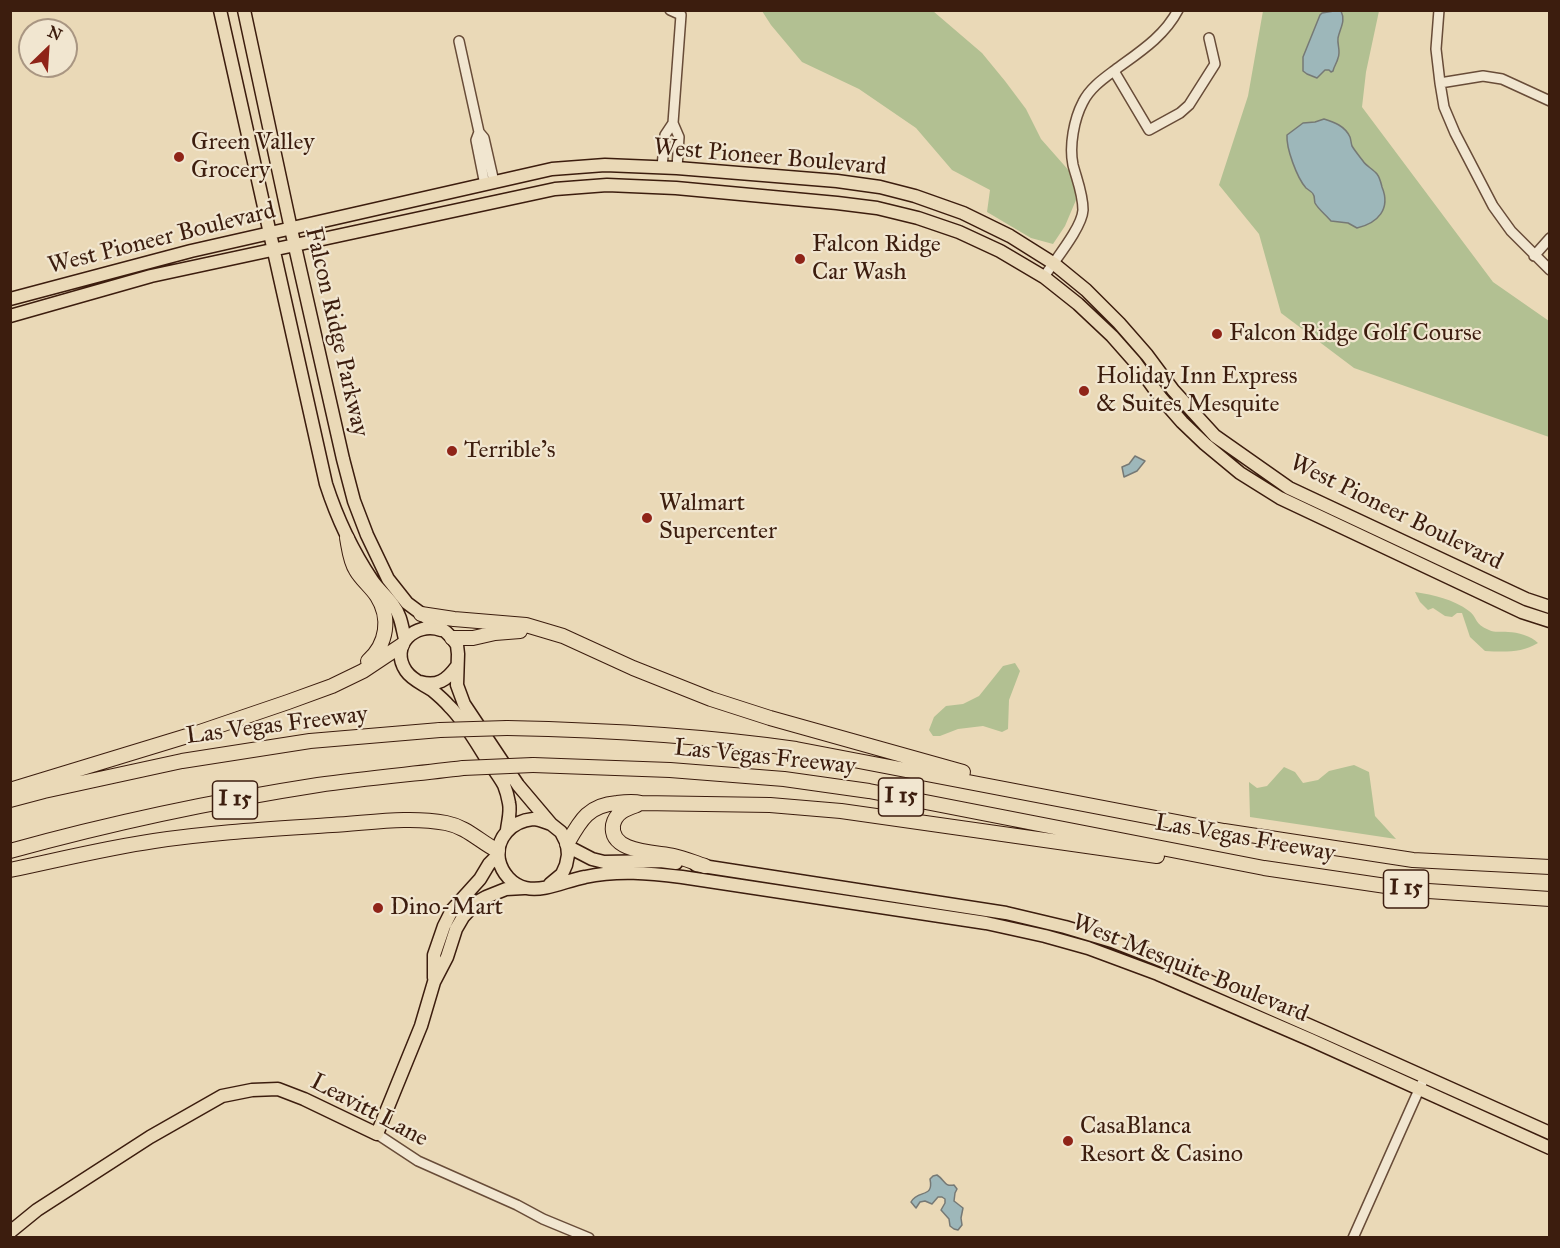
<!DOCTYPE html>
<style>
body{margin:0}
#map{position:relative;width:1560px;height:1248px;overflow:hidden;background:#ead9b7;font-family:"IM FELL Great Primer",serif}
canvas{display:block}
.frame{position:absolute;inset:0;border:12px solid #3c1d0e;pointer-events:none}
.north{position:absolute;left:18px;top:18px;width:60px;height:60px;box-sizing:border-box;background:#f1e6d0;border:2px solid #a99682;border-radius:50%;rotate:25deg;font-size:16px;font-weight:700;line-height:24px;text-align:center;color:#3c1d0e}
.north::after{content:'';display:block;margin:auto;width:21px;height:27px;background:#8f2418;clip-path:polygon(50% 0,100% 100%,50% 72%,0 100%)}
</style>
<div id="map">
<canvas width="1560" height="1248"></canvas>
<div class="frame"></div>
<div class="north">N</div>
</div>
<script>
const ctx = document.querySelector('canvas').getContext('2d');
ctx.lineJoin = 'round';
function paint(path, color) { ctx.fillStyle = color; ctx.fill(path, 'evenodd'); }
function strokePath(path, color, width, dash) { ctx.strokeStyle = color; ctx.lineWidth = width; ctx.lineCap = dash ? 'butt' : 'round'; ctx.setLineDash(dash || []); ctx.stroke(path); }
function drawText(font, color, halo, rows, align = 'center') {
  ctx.font = font + ' "IM FELL Great Primer",serif'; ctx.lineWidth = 4.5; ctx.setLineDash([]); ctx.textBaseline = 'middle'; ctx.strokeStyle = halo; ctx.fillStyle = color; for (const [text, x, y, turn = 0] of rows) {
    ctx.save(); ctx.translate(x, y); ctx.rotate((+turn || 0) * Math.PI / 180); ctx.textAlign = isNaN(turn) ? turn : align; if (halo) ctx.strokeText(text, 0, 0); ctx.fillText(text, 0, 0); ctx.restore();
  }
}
const green = new Path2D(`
 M762,11h171l49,42 23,28 21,28 15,30 30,34 4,12 1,15 -11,26 -12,18 -22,-6 -44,-26 3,-22 -38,-20 -36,-42 -57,-39 -57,-27 -31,-37z
 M1263,11h116l-13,61 -4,35 131,175 56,39v116l-195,-69 -73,-55 -22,-79 -40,-49 29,-89z
 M1415,592c19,3 38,7 54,19 9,7 5,13 20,19 6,3 12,1 19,2 10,0 23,4 30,11 -16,10 -34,9 -53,8l-15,-14 -8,-24h-5l-5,4 -7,-1 -12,-8 -5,2 -8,-8z
 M1015,663l5,8 -11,29 -1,29 -6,3 -19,-6 -25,3 -18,7h-7l-4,-6 5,-13 12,-11 17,-2 16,-8 24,-30z
 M1354,765l15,7 6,44 21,23 -146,-22 -1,-35 8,6 10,-2 17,-19 11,5 8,11 15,-3 11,-9z`);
const water = new Path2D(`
 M1334,11h7c5,10 -1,17 -3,27 -1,7 3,13 0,20 -1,5 -4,8 -5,13l-2,1 -2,-2h-4l-8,8 -10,-4 -4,-3v-14l17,-42 2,-2z
 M1324,119c10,3 21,7 26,18 1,3 1,6 2,9 3,5 8,11 11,15 3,5 10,8 14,13 3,4 4,9 5,13 9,22 -4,36 -25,41l-9,-5 -17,-2c-5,-6 -13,-12 -16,-18 -1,-3 0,-7 -2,-9 0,-1 -7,-6 -7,-6 -9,-10 -20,-40 -19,-53l16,-12 12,-1z
 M1135,456l10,5 -8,10 -13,6 -2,-10 7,-3z
 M937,1175c8,5 7,12 17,10l3,4 -2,4 -1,8 9,7 -2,10 1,7 -4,5 -4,-1 -4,-3 -1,-7 -8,-9 4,-7v-4l-3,-2h-4l-6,7 -7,-3 -5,1 -4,6 -5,-6c7,-13 23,-3 19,-23l3,-3z`);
const minor = new Path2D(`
 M670,10l11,5 -8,108 6,14 -2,31
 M1439,10l-3,39 4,34 4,24 11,26 38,73 18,25 39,39
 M459,41l20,91 5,6 10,44
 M1114,71l35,59 31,-17 9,-8 26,-41 -6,-26
 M1440,83l43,-7 19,3 48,22
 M479,132l-3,8 9,45
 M662,167l3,-32 8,-12
 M1534,256l16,-18
 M1044,277c10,-16 38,-49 39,-67 0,-16 -6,-30 -10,-45 -4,-19 1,-46 10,-63 7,-14 20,-23 32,-32 23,-17 49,-33 63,-60
 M377,1134l41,27 99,44 26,14 46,19
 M1353,1238l69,-155`);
const major = new Path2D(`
 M220,10l106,474c11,34 26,66 46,96 6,9 15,16 21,25 8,10 9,22 12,34
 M244,10l47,219 52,230 11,42 13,34 21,44 19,24 39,29 6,6 5,7 1,9 -1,31 7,19 54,81 33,39 10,8 6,12 1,11 -2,10 -4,9 -12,10
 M10,299l181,-48 361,-82 53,-4 72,3 160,13 43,6 35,9 48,17 47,23 43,27 33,27 33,33 28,32 26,35 42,46 74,52 237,111 24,8
 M10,316l141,-40 404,-87 52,-4 69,3 161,15 40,5 41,10 41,14 41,19 44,26 34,27 34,32 23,26 26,36 21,24 23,22 35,29 40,25 242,114 28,9
 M441,630c-26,-9 -52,16 -35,41 6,9 17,13 26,19 6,5 12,10 17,16 13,12 27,36 37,52 6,9 13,18 18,27 2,5 4,12 5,18 2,9 -1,18 -2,27
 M420,682c17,5 27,-2 37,-16
 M551,824c-6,-2 -12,-5 -18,-5 -21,2 -38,19 -34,41 3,13 13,25 27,28 19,4 41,-8 59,-11 33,-7 64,-4 97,0l304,46 59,13 43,12 70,26 153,66 239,108
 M567,846l25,13 12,3 56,-1 16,2
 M696,865l310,48 59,14 47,14 51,20 166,73 221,99
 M434,978v-23l10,-29 8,-16 28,-31 9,-15 9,-9
 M10,1232l27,-22 113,-73 72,-41 30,-6 26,-1 26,10 73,35 44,-108 13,-44 13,-25 9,-28 7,-12 14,-15 9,-5 20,-8 18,-1`);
const highway = new Path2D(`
 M347,538c2,10 3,23 9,32 5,9 15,17 21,26 14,22 10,48 -9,65
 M421,614l33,5 72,6 37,11 70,32 78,31 59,19 193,54
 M452,638h21l22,-5 25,-2
 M507,728c97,2 193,7 289,21l428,82 189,29 137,7
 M533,765l137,5 114,9 85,12 395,77 149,22 137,9
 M10,790l187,-57 91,-31 44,-16 31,-15 39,-26
 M10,800l34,-9 138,-30 128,-20 130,-11
 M637,805c-11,4 -21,7 -24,20 -4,28 43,27 61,31 10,2 21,7 31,10
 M567,844c13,-23 21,-39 50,-41 8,-1 16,-2 24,0l129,2 71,6 316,45
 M10,851c101,-28 205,-50 308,-66 48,-7 97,-11 145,-17
 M10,870c48,-10 96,-22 144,-29 59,-9 119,-12 178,-16 37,-2 77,-9 114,-2 21,4 34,19 52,28`);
const highwayBridge = new Path2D(`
 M440,730l67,-2
 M463,768l70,-3`);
const markers = [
 [179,157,6,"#8f2418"],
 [800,259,6,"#8f2418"],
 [1217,334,6,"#8f2418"],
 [1084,391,6,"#8f2418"],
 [452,451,6,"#8f2418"],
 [647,518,6,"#8f2418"],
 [378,908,6,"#8f2418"],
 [1068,1141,6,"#8f2418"]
];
const shields = [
 [901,797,45],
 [235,800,45],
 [1406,889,45]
];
const shieldNames = [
 ["I 15",901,797],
 ["I 15",235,800],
 ["I 15",1406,889]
];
const poiNames = [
 ["Green Valley",191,143],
 ["Grocery",191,171],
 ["Falcon Ridge",812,245],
 ["Car Wash",812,273],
 ["Falcon Ridge Golf Course",1229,334],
 ["Holiday Inn Express",1096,377],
 ["& Suites Mesquite",1096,405],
 ["Terrible's",464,451],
 ["Walmart",659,504],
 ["Supercenter",659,532],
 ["Dino-Mart",390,908],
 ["CasaBlanca",1080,1127],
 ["Resort & Casino",1080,1155]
];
const streetNames = [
 ["West Pioneer Boulevard",770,158,5],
 ["West Pioneer Boulevard",162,239,-14],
 ["Falcon Ridge Parkway",336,332,77],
 ["West Pioneer Boulevard",1396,513,26],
 ["Las Vegas Freeway",277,726,-7],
 ["Las Vegas Freeway",765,758,6],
 ["Las Vegas Freeway",1245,839,10],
 ["West Mesquite Boulevard",1190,969,22],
 ["Leavitt Lane",369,1111,28]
];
paint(green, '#b2c092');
paint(water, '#9db7ba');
strokePath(water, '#767975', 1.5);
strokePath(minor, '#684c38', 12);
strokePath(major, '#3c1d0e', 15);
strokePath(highway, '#3c1d0e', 16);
strokePath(minor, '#f1e6d0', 9);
strokePath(major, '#ead9b7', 12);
strokePath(highway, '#ead9b7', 14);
strokePath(highwayBridge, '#3c1d0e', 16, []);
strokePath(highwayBridge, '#ead9b7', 14);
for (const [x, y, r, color] of markers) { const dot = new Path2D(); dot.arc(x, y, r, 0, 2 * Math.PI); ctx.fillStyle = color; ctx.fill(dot); strokePath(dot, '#f1e6d0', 2); }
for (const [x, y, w] of shields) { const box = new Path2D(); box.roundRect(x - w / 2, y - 19, w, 38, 4.5); ctx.fillStyle = '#f1e6d0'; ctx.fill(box); strokePath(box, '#3c1d0e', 1.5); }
drawText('bold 22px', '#3c1d0e', null, shieldNames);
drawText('24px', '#3c1d0e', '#f1e6d0', poiNames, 'left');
drawText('24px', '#3c1d0e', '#f1e6d0', streetNames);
</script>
